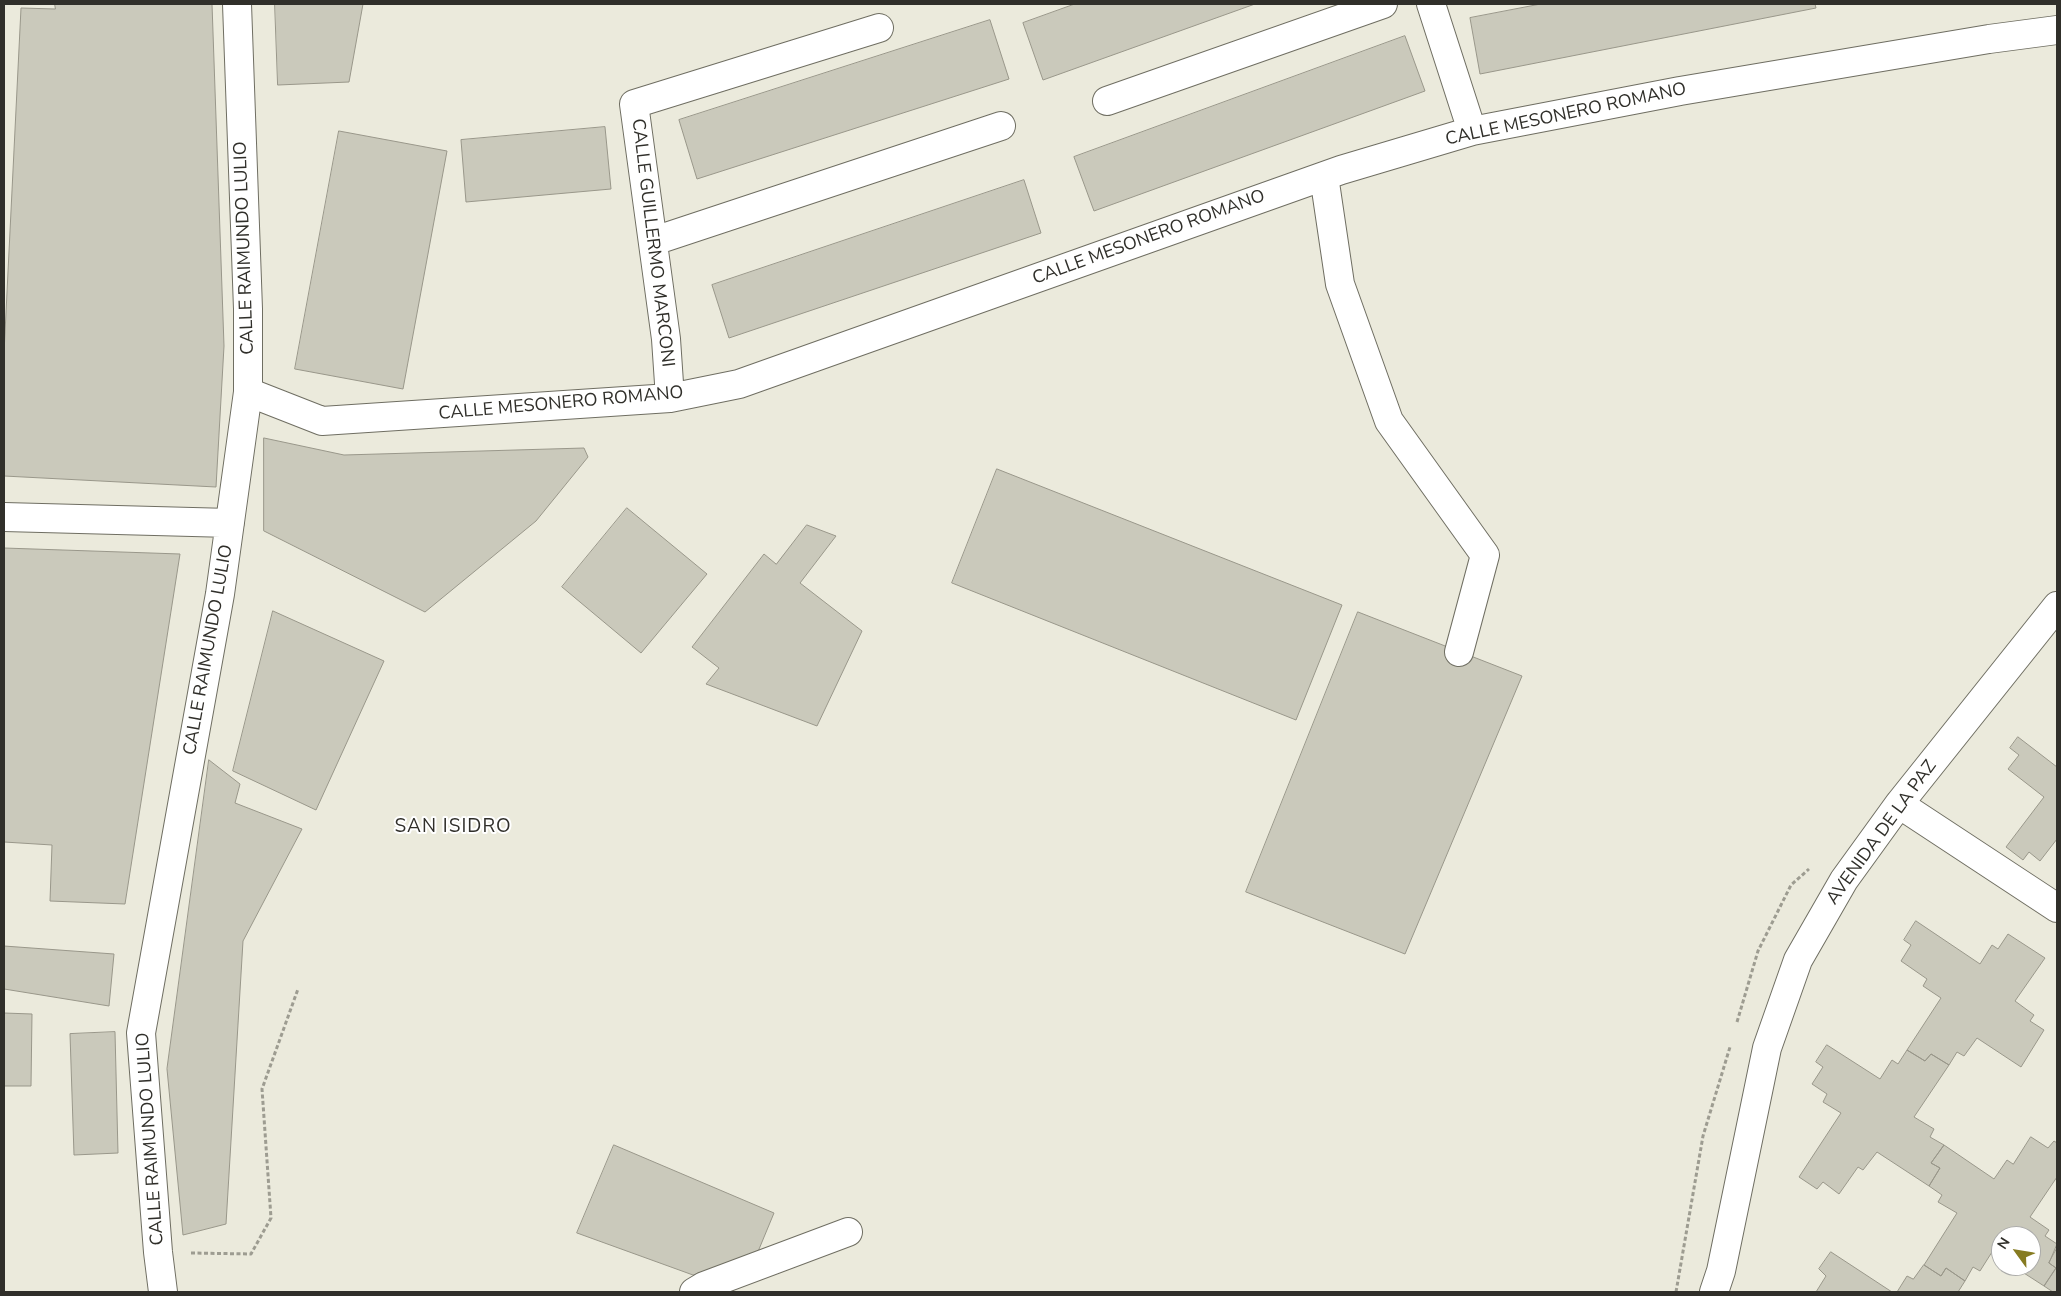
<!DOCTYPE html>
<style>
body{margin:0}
#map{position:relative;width:2061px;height:1296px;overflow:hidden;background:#ebeadc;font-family:"Nunito Sans",sans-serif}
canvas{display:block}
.frame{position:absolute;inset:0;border:5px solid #302f2a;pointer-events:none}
.north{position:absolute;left:1991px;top:1226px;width:50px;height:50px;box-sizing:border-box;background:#fff;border:1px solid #acacaa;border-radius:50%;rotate:302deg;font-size:14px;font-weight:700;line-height:20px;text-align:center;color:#302f2a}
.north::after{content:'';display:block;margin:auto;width:18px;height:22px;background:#867b21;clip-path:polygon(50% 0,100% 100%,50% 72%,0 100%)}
</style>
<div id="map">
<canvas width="2061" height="1296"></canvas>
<div class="frame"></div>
<div class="north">N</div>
</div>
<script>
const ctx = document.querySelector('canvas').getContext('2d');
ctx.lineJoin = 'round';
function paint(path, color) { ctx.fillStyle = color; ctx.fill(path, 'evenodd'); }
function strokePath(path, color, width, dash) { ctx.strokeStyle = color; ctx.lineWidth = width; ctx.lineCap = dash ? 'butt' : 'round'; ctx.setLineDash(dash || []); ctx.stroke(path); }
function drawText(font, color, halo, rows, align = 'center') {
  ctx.font = font + ' "Nunito Sans",sans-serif'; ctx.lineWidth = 4; ctx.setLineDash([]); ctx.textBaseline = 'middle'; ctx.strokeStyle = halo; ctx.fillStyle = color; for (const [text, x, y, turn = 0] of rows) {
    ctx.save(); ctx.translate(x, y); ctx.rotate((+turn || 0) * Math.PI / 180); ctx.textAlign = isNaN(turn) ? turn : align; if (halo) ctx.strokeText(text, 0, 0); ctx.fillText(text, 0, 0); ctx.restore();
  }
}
const building = new Path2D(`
 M55,4h157l12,342 -8,141 -212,-11v-123l17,-345 34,1z
 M275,4h88l-14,78 -71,3z
 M1075,4h180l-212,76 -20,-57z
 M1541,4h274l1,4 -336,66 -10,-56z
 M990,20l19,59 -312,100 -18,-59z
 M1405,36l20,55 -331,120 -20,-54z
 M605,127l6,62 -145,13 -5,-62z
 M339,131l108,20 -44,238 -108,-20z
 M1024,180l17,53 -312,105 -17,-53z
 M264,438l80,17 240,-7 4,9 -52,64 -111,91 -161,-81z
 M997,469l345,136 -46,115 -344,-137z
 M627,508l80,66 -66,79 -79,-66z
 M807,525l29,11 -36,47 62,48 -45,95 -111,-42 13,-16 -27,-21 72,-93 12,10z
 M4,548l176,6 -55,350 -75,-3 2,-56 -48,-3z
 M273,611l111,50 -68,149 -83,-39z
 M1358,612l164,64 -117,278 -159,-62z
 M2018,737l39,30v72l-17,22 -11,-9 -6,8 -17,-13 38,-50 -36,-28 11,-14 -9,-7z
 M209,760l31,24 -5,19 67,26 -59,112 -17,283 -43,11 -16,-166z
 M1916,921l64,43 12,-19 6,4 10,-15 37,24 -30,43 19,14 -4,6 14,9 -23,37 -44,-29 -13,18 -7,-4 -8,13 -18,-11 -6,7 -18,-11 34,-52 -18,-12 4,-7 -26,-18 10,-16 -7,-5z
 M4,946l110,8 -5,52 -105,-17z
 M4,1013l28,1 -1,72h-27z
 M115,1032l3,121 -44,2 -4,-121z
 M1827,1045l53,34 12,-19 6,4 9,-14 18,11 6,-7 18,11 -35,52 20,12 -4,8 14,8 -13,18 9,5 -11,18 -52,-34 -14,18 -5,-3 -19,27 -16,-12 -6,7 -18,-12 42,-64 -18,-11 4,-8 -15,-10 11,-17 -7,-5z
 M2031,1137l17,11 6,-7 3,2v34l-27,40 19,13 -4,6 12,8 -8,19 7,5 -12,18 -31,-20h18v-30h-30v22l-9,-6 -12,19 -7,-4 -8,14 -19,-13 -5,8 -17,-11 33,-52 -19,-11 4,-7 -13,-9 11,-18 -9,-5 13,-18 50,34 13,-19 6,4z
 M614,1145l160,68 -17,41 -64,21 -116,-42z
 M2057,1248v44h-4l-9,-6 12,-18 -7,-5z
 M1831,1252l61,40h-76l10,-16 -7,-7z
 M1924,1265l17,11 5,-8 19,13 -7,11h-61l10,-16 6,3z`);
const path = new Path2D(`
 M1737,1022l21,-71 33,-66 18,-16
 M191,1253l60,1 20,-36 -9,-129 36,-100
 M1676,1292l27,-156 27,-89`);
const minor = new Path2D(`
 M1431,4l41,127
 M1107,101l276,-97
 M1324,176l16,108 49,137 96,134 -26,97
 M654,241l347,-115
 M248,392l74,29 348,-23 69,-14 602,-214 131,-39 208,-40 309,-52 68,-9
 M670,398l-4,-59 -32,-235 245,-76
 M4,517l226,6
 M1899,804l158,104
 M163,1292l-5,-40 -17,-219 79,-439 28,-202v-83l-11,-305
 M694,1292l10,-6 144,-54
 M1714,1292l7,-21 46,-223 31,-88 46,-80 55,-76 158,-198`);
const streetNames = [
 ["CALLE MESONERO ROMANO",1566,115,-12],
 ["CALLE MESONERO ROMANO",1149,238,-20],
 ["CALLE GUILLERMO MARCONI",652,243,83],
 ["CALLE RAIMUNDO LULIO",245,248,-92],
 ["CALLE MESONERO ROMANO",561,404,-5],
 ["CALLE RAIMUNDO LULIO",209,650,-80],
 ["AVENIDA DE LA PAZ",1882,833,-54],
 ["CALLE RAIMUNDO LULIO",151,1139,-94]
];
const neighbourhoodNames = [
 ["SAN ISIDRO",453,827]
];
paint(building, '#cac9bb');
strokePath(building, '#99978a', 1);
strokePath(minor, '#6f6e62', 30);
strokePath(path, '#9d9c91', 3, [4, 2.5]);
strokePath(minor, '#fff', 28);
drawText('18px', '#302f2a', '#fff', streetNames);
ctx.letterSpacing = '1px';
drawText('19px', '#302f2a', '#fff', neighbourhoodNames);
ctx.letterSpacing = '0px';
</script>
